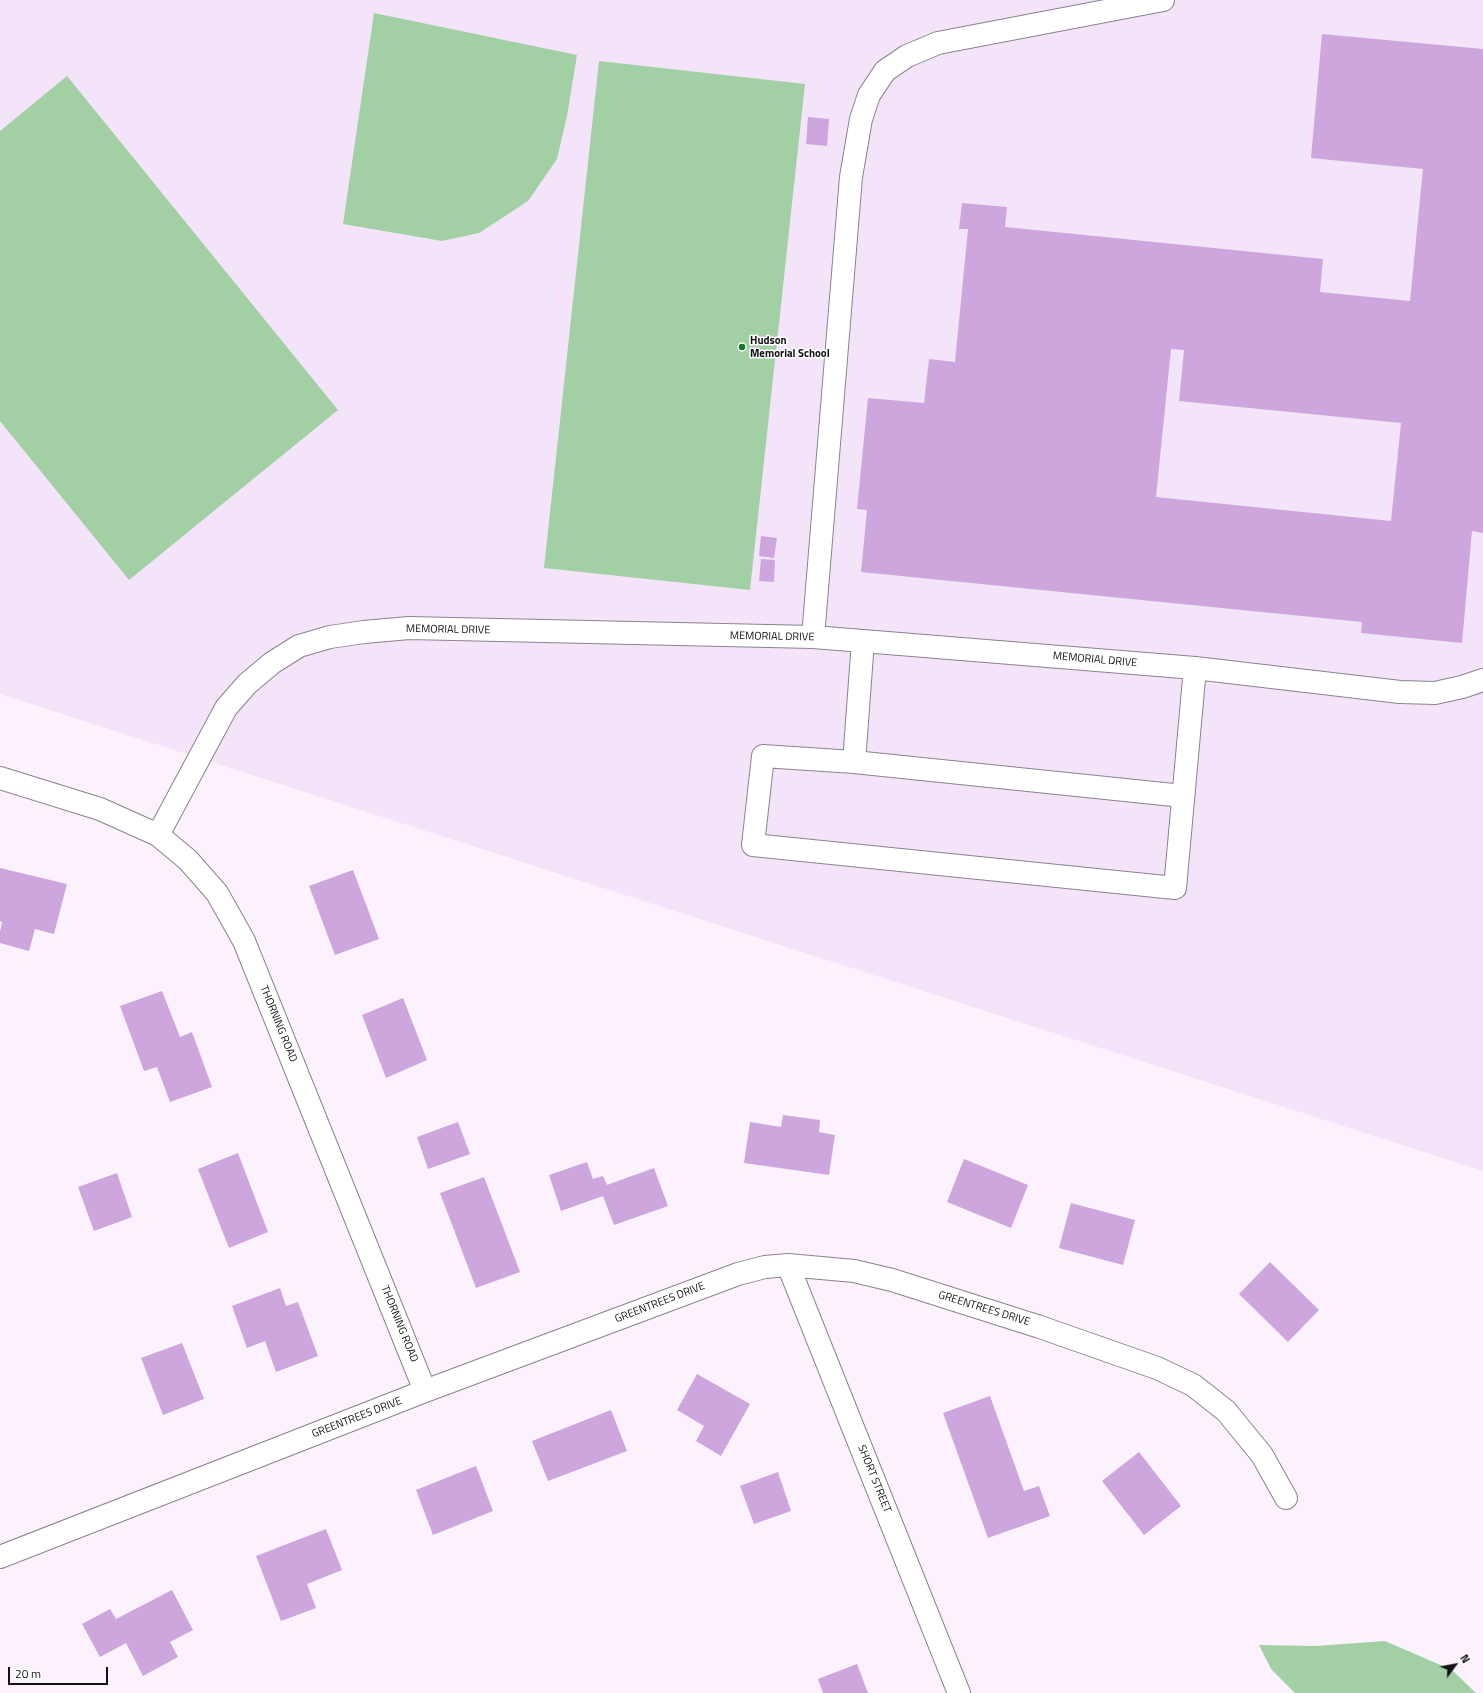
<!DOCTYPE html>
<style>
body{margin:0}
#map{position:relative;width:1483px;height:1693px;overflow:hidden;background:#fbf2fe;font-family:"Titillium Web",sans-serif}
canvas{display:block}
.north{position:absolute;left:1435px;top:1645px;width:40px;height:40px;-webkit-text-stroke:3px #fff;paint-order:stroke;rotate:58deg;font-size:11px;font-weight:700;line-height:16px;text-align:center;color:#141116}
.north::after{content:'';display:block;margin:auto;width:14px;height:18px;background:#141116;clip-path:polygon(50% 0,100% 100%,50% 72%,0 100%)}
.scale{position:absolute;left:8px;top:1667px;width:100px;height:18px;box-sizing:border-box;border:2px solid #141116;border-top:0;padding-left:5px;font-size:12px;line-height:14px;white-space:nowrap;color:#141116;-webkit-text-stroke:3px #fff;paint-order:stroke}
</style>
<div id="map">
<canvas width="1483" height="1693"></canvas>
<div class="north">N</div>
<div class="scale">20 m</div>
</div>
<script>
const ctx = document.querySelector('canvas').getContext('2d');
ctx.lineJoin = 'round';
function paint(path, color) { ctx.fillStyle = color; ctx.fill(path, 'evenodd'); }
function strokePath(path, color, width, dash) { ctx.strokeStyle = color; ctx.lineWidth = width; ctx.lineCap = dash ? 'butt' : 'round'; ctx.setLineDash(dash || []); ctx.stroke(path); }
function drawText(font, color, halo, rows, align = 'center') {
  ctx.font = font + ' "Titillium Web",sans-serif'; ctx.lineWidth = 3; ctx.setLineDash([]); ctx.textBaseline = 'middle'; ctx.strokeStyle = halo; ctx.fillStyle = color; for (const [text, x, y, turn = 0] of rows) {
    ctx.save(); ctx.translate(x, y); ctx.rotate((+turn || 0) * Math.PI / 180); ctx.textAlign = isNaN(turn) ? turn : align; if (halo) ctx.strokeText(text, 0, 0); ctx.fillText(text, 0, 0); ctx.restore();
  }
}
const built = new Path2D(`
 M0,0h1483v1171l-1483,-477z`);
const green = new Path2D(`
 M374,13l203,42 -10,61 -10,43 -29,42 -49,32 -37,8 -99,-17z
 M599,61l206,23 -55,506 -206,-22z
 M67,76l271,334 -209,170 -129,-159v-290z
 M1385,1641l67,29 24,23h-181l-24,-24 -12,-24 56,1z`);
const building = new Path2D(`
 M1322,34l161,15v484l-11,-2 -10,112 -101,-10 1,-11 -501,-50 6,-62 -10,-1 11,-111 56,5 5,-44 26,3 13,-133h-9l3,-26 45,4 -2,20 318,32 -3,33 90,9 13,-132 -112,-11zM1171,349l13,1 -5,51 222,22 -10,98 -235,-24z
 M808,117l21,2 -2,27 -21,-2z
 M761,536l16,2 -3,20 -15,-2z
 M761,559l14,1 -1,22 -15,-1z
 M0,868l67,16 -13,50 -19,-5 -6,22 -29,-8v-11l2,-10 -2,-1z
 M353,870l26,69 -44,16 -26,-69z
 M162,991l18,46 12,-5 20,55 -42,15 -13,-35 -13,4 -24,-65z
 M403,998l24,62 -41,18 -24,-63z
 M783,1115l37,5 -1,12 16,3 -6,40 -85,-12 6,-41 31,5z
 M458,1122l12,32 -42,15 -11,-32z
 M238,1153l30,79 -39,16 -31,-79z
 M964,1159l64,26 -17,43 -64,-26z
 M587,1162l6,17 10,-3 4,9 47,-17 14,38 -54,19 -11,-29 -42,15 -12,-36z
 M117,1173l15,44 -38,14 -16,-44z
 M484,1177l36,95 -44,16 -36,-95z
 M1071,1203l64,17 -12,45 -64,-17z
 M1270,1262l49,48 -31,32 -49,-48z
 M280,1288l6,18 12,-4 20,54 -42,16 -11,-31 -18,7 -15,-42z
 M182,1343l22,56 -41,16 -22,-57z
 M697,1374l53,30 -29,52 -25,-15 8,-15 -27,-16z
 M990,1396l34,95 15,-5 11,30 -62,22 -45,-125z
 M611,1410l16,41 -79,30 -16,-40z
 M1139,1452l42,54 -37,29 -42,-54z
 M476,1466l17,45 -60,24 -17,-45z
 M778,1472l13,39 -37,13 -14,-38z
 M326,1529l16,41 -35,14 9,24 -35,13 -25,-65z
 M172,1590l21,40 -23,12 8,15 -35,19 -17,-33 -26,14 -18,-33 28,-15 6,10z
 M857,1664l11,29h-45l-5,-14z`);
const minor = new Path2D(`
 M813,637l38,-460 10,-58 8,-24 16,-24 22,-15 31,-13 225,-43
 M863,641l-9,121 -91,-6 -10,89 422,43 20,-220
 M854,762l329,34
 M0,778l100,31 58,26 30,25 29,33 27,48 181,450
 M158,835l68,-127 21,-24 25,-21 27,-17 31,-9 34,-5 45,-4 404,9 50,4 332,27 205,24 35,1 27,-6 21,-7
 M788,1265l171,428
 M0,1557l425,-166 313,-117 27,-7 23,-2 66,6 38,9 148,47 117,41 36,17 33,26 36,44 24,43`);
const markers = [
 [742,347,4,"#12772a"]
];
const poiNames = [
 ["Hudson",750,341],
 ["Memorial School",750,354]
];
const streetNames = [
 ["MEMORIAL DRIVE",448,630,1],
 ["MEMORIAL DRIVE",772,637,1],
 ["MEMORIAL DRIVE",1095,660,5],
 ["THORNING ROAD",278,1024,68],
 ["GREENTREES DRIVE",660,1303,-21],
 ["GREENTREES DRIVE",984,1309,17],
 ["THORNING ROAD",399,1324,68],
 ["GREENTREES DRIVE",357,1418,-21],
 ["SHORT STREET",874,1479,68]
];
paint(built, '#f3e4fa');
paint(green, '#a2d0a4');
paint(building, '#cda6dd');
strokePath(minor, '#8b828f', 24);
strokePath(minor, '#fff', 22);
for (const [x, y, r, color] of markers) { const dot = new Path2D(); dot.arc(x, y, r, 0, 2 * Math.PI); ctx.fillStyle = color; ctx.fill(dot); strokePath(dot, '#fff', 1.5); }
drawText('bold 11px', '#141116', '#fff', poiNames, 'left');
drawText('11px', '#141116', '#fff', streetNames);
</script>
